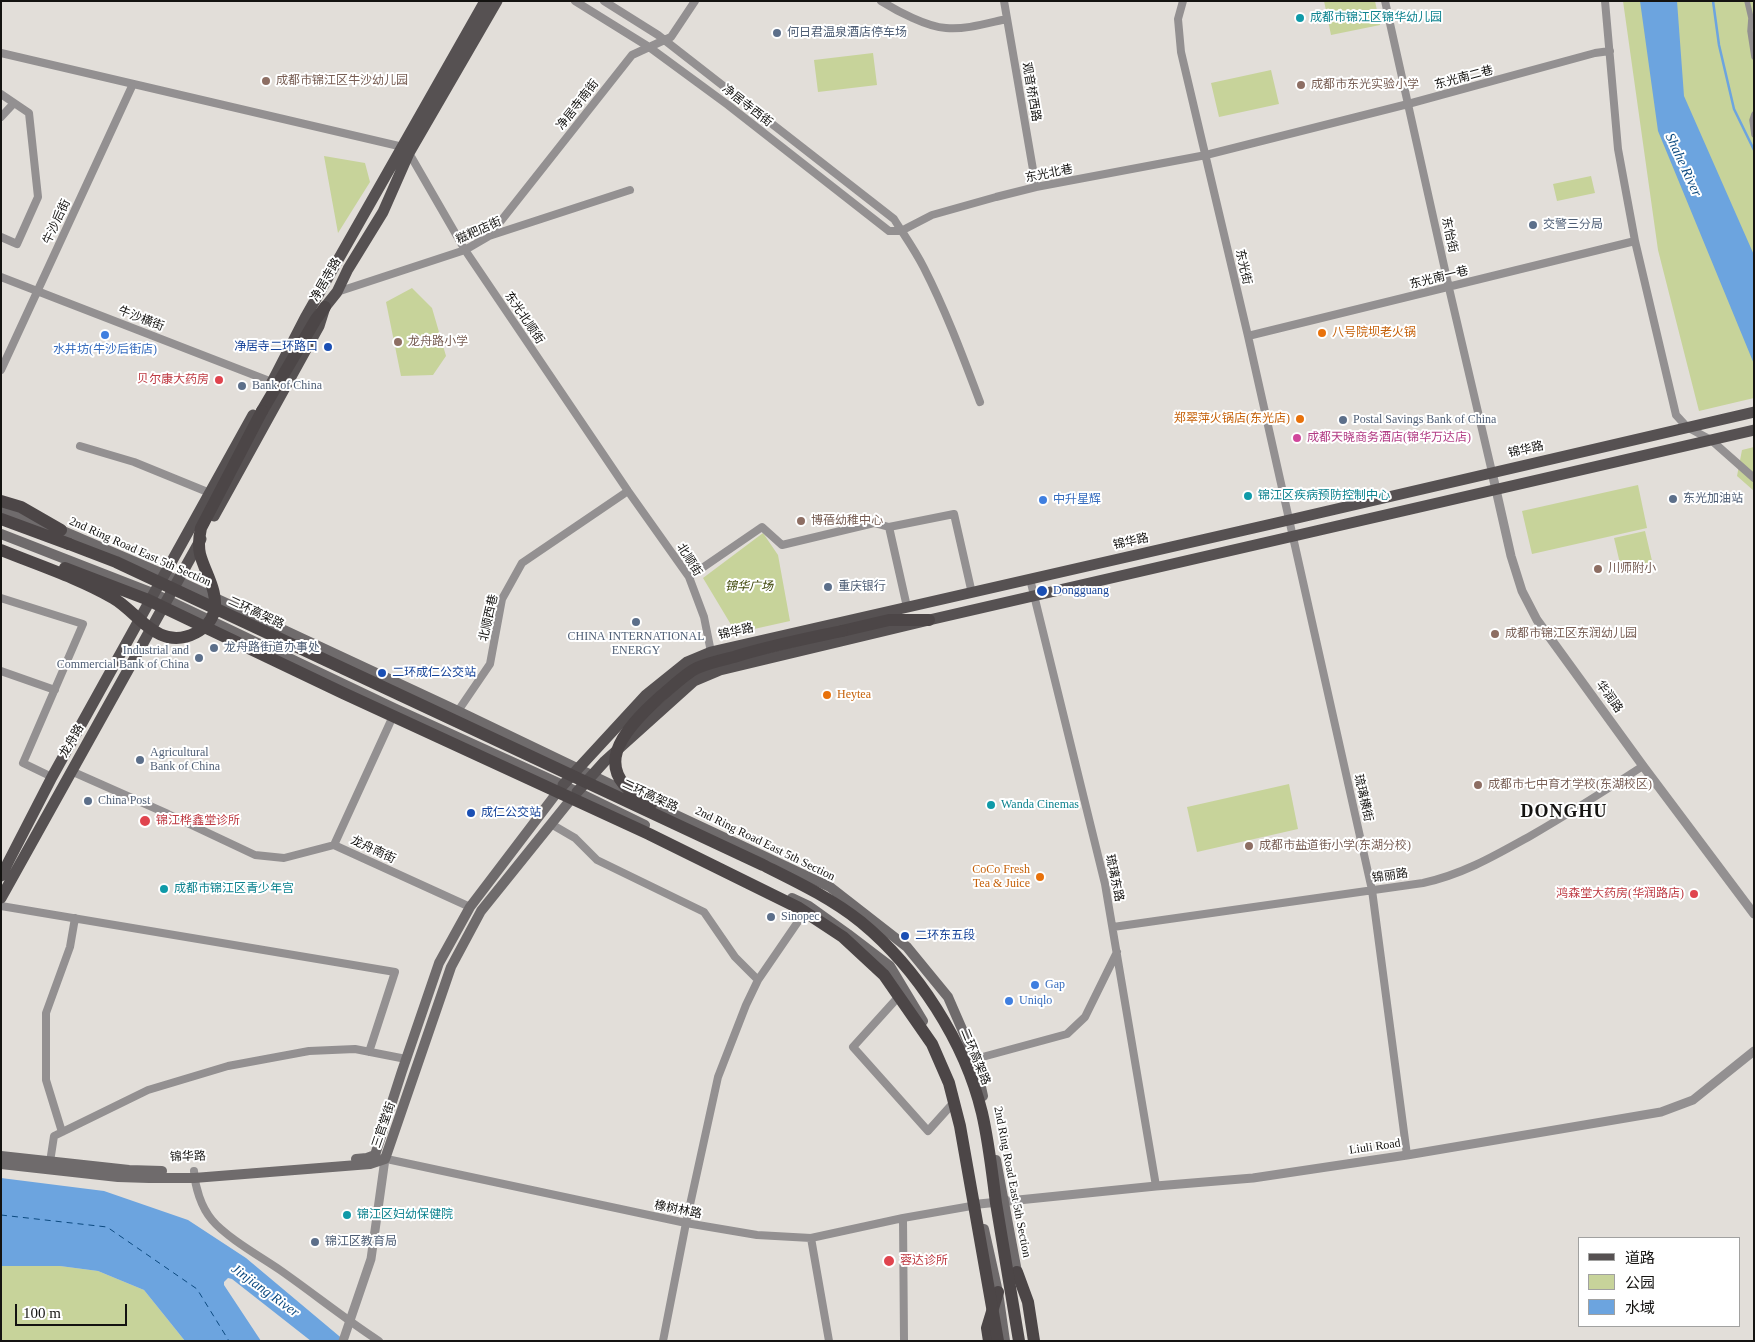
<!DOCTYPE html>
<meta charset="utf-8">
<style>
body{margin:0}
#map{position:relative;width:1755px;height:1342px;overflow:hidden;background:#e2ded9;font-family:"Times New Roman","Noto Sans SC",serif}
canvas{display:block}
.frame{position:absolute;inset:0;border:2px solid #141311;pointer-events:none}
.legend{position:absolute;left:1578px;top:1237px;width:162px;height:90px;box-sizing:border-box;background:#fff;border:1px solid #a1a1a0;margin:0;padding:6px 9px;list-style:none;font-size:15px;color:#141311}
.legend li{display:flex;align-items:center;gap:10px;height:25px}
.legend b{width:25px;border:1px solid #a1a1a0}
.scale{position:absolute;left:15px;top:1304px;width:112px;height:22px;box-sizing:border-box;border:2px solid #141311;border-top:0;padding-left:6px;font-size:15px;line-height:18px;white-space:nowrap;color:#141311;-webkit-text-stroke:4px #fff;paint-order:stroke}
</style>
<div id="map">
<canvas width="1755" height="1342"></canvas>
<div class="frame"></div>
<ul class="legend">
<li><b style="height:6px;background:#565152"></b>道路</li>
<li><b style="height:14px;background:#c7d39a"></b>公园</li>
<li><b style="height:14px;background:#6ca4df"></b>水域</li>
</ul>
<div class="scale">100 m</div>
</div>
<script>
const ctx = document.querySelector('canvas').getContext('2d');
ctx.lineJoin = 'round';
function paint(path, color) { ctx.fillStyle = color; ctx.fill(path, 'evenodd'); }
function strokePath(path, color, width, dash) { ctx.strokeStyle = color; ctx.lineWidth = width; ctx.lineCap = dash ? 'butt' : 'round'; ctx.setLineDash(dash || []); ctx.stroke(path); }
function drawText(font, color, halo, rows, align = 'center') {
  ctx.font = font + ' "Times New Roman","Noto Sans SC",serif'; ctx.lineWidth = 4; ctx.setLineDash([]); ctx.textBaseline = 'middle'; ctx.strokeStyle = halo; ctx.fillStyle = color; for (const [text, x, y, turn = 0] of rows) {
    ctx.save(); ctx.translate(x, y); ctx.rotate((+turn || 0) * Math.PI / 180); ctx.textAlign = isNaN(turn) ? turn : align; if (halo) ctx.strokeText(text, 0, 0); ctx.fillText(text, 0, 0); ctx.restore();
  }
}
const green = new Path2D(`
 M1324,1h51l5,24 -49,10z
 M1623,1h131v397l-55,13 -41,-161z
 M873,53l4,32 -59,7 -4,-32z
 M1271,70l8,34 -60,13 -8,-34z
 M324,156l41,7 5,19 -32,51z
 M1591,176l4,17 -38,8 -4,-17z
 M412,288l20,20 14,48 -13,19 -32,1 -15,-74z
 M1754,447v44l-17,-15 5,-26z
 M1638,485l9,43 -115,26 -10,-43z
 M1645,531l8,34 -31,7 -8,-34z
 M763,533l15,22 12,66 -54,12 -33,-55z
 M1289,784l9,45 -101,23 -10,-45z
 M1,1266h59l38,5 46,19 41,51h-184z`);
const water = new Path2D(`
 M1640,1h37l7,95 70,159v109l-96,-233z
 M1,1178l103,13 84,29 58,38 99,83h-34l-79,-62 -4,-1 -4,4v3l37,56h-76l-41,-51 -46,-19 -38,-5h-59z`);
const stream = new Path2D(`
 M1713,1l6,44 15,64 20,41`);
const ferry = new Path2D(`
 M1,1215l106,12 90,62 32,52`);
const pedestrian = new Path2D(`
 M1747,1l4,17 -1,13 4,26
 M1754,114l-2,6 2,15`);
const minor = new Path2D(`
 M575,1l74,46 79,58 161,126h12l31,-16 64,-18 40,-10 170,-32 202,-51 187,-51 15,-2
 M604,1l54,34 236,184c10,16 21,31 30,49 22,43 39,89 56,134
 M881,1c16,10 46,26 65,27 19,2 42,-5 61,-9
 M1004,1l32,186
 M1183,1l-5,18 3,33 67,284 124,554 35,265
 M1385,1l64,287 43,184
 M1605,1l13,148 17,92 41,174 11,12 24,13 43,38
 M1,53l402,94
 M1,94l28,19 9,84 -21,47 -16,-7
 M1,117l13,-14
 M409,153l56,97 163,241 61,86 15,40 7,35
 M489,236l143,-181 39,-18 24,-36
 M1,277l271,105
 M337,292l128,-42 24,-14 141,-46
 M1248,336l387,-95
 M1,370l132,-286
 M80,446l54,16 76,31
 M689,577l73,-50 20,18 92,-22 15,4
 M1030,579l75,305 51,302
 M1,598l82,26 -60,139 29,14
 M907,607l-18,-80 65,-13 17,75
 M1,671l54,19
 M458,711l32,-47 12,-65 20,-36 106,-72
 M71,771l97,43 87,41 29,3 50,-13 136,62
 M551,824l24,14 22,22 107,52 31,45 23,23
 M334,845l60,-131
 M1,906l394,66 -26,80
 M1113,927l310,-44c41,-9 73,-28 109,-48 38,-22 74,-45 111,-69
 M901,994l-48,53 75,84 27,-30
 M975,1059l92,-25 18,-17 32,-65
 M62,1132l-16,-52v-67l24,-66 5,-29
 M382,1158l304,65 71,12 54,3 92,-20 74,-13
 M50,1162l4,-26 94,-46 80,-24 81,-15 46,-2 51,10
 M194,1171c1,16 7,36 18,49 14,17 49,37 68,50 33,23 65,49 99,71
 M903,1218l1,123
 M811,1238l18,103
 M663,1341l23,-118 32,-146 28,-72 12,-25 48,-70`);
const tertiary = new Path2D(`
 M1492,472l19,84 11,35 15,29 106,146 111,148
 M979,1204l177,-18 97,-8 154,-23 254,-43 32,-12 61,-49
 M343,1341l28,-82 14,-100`);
const secondary = new Path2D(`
 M1,510l60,20 105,45 292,136 173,83
 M1,534l154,60 241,115 167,76 82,40
 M644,800l186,87 77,60 41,50 27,62 8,37
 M792,898l17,8 39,28 42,32 33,55
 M1,1156l128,14 33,1
 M356,1159l11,-1 8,-3 27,-84 37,-108 31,-56 92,-121
 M996,1160l21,112 -1,6
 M1,1164l117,13 31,1h45l176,-14 15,-5 66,-192 30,-56 95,-118
 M984,1229l14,63 7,49`);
const primary = new Path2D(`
 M271,384l34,-66 180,-317
 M214,516l105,-190 6,-19 12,-15 11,-23 35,-57 26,-59 88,-152
 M563,785l83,-90 41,-33 24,-10 578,-132 465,-108
 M577,792l28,-31 89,-80 26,-11 209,-50 825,-190
 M1,876l51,-99 201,-362
 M1,898l200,-359`);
const trunk = new Path2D(`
 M262,411l54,-92 9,-12
 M1,501l20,6 40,23
 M1,519l68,25
 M842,631l47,-11h40
 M1017,1272l11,30 6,39
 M989,1341l-2,-13 11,-36`);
const trunkBridge = new Path2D(`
 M69,544l47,18 647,303c34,17 68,33 98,57 56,46 104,120 121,191 7,30 10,60 14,90 8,46 15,92 23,138
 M1,550c37,15 77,28 112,48 18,10 35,35 55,39 18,4 41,-7 46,-25 5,-20 -9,-39 -14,-58 -2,-9 -1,-17 1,-26l61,-117
 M65,568l81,31 197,94 306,141 150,74 44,29 41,38 48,69 17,39 11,43 38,215
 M651,804c-65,-32 -29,-73 10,-108 10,-8 25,-23 36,-28 11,-5 25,-8 37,-11 35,-11 71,-18 108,-26`);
const markers = [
 [1300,18,5,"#0f9aa8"],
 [777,33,5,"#5c6f8a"],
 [266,81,5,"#8d6e63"],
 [1301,85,5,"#8d6e63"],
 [1533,225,5,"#5c6f8a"],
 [1322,333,5,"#e8710a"],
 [105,335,5,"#3f7fe0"],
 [398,342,5,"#8d6e63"],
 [328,347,5,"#1a4fb4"],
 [219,380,5,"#e0444e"],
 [242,386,5,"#5c6f8a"],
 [1300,419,5,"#e8710a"],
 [1343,420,5,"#5c6f8a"],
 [1297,438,5,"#d1479c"],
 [1248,496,5,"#0f9aa8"],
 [1673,499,5,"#5c6f8a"],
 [1043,500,5,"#3f7fe0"],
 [801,521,5,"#8d6e63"],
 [1598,569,5,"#8d6e63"],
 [828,587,5,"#5c6f8a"],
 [1042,591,6,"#1a4fb4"],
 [636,622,5,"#5c6f8a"],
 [1495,634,5,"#8d6e63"],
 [214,648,5,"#5c6f8a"],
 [199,658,5,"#5c6f8a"],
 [382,673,5,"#1a4fb4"],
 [827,695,5,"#e8710a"],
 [140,760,5,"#5c6f8a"],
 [1478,785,5,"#8d6e63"],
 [88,801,5,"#5c6f8a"],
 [991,805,5,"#0f9aa8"],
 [471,813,5,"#1a4fb4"],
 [145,821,6,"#e0444e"],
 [1249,846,5,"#8d6e63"],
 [1040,877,5,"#e8710a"],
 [164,889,5,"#0f9aa8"],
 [1694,894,5,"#e0444e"],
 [771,917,5,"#5c6f8a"],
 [905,936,5,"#1a4fb4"],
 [1035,985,5,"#3f7fe0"],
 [1009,1001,5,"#3f7fe0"],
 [347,1215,5,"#0f9aa8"],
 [315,1242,5,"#5c6f8a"],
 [889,1261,6,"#e0444e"]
];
const cultureNames = [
 ["成都市锦江区锦华幼儿园",1310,18],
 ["锦江区疾病预防控制中心",1258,496],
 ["Wanda Cinemas",1001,805],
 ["成都市锦江区青少年宫",174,889],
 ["锦江区妇幼保健院",357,1215]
];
const serviceNames = [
 ["何日君温泉酒店停车场",787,33],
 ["交警三分局",1543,225],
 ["Bank of China",252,386],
 ["Postal Savings Bank of China",1353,420],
 ["东光加油站",1683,499],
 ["重庆银行",838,587],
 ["CHINA INTERNATIONAL",636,637,"center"],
 ["ENERGY",636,651,"center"],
 ["龙舟路街道办事处",224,648],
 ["Industrial and",189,651,"right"],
 ["Commercial Bank of China",189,665,"right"],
 ["Agricultural",150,753],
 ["Bank of China",150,767],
 ["China Post",98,801],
 ["Sinopec",781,917],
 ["锦江区教育局",325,1242]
];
const streetNames = [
 ["东光南二巷",1464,78,-15],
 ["观音桥西路",1031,92,80],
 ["净居寺南街",578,105,-52],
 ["净居寺西街",747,106,38],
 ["东光北巷",1049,174,-11],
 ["牛沙后街",57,222,-65],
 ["糍粑店街",479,231,-24],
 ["东怡街",1449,235,78],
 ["东光街",1243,267,77],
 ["东光南一巷",1439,278,-14],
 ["净居寺路",326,280,-60],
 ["东光北顺街",524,318,56],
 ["牛沙横街",141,319,21],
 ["锦华路",1526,450,-13],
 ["锦华路",1131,542,-13],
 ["2nd Ring Road East 5th Section",140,552,24],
 ["北顺街",689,560,58],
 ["二环高架路",256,613,25],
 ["北顺西巷",489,618,-77],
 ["锦华路",736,632,-13],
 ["华润路",1609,697,54],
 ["龙舟路",72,741,-60],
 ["二环高架路",650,796,25],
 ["琉璃横街",1363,798,77],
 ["2nd Ring Road East 5th Section",765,844,26],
 ["龙舟南街",373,850,25],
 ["锦丽路",1390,876,-8],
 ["琉璃东路",1114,878,78],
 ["二环高架路",975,1057,68],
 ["三官堂街",384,1125,-71],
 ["Liuli Road",1375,1147,-8],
 ["锦华路",188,1157,-2],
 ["2nd Ring Road East 5th Section",1012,1182,79],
 ["橡树林路",678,1210,11]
];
const educationNames = [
 ["成都市锦江区牛沙幼儿园",276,81],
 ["成都市东光实验小学",1311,85],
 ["龙舟路小学",408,342],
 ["博蓓幼稚中心",811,521],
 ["川师附小",1608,569],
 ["成都市锦江区东润幼儿园",1505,634],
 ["成都市七中育才学校(东湖校区)",1488,785],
 ["成都市盐道街小学(东湖分校)",1259,846]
];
const foodNames = [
 ["八号院坝老火锅",1332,333],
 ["郑翠萍火锅店(东光店)",1290,419,"right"],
 ["Heytea",837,695],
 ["CoCo Fresh",1030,870,"right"],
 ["Tea & Juice",1030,884,"right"]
];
const transitNames = [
 ["净居寺二环路口",318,347,"right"],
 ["Dongguang",1053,591],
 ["二环成仁公交站",392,673],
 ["成仁公交站",481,813],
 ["二环东五段",915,936]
];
const shopNames = [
 ["水井坊(牛沙后街店)",105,350,"center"],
 ["中升星辉",1053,500],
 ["Gap",1045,985],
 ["Uniqlo",1019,1001]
];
const healthNames = [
 ["贝尔康大药房",209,380],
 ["锦江桦鑫堂诊所",156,821,"left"],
 ["鸿森堂大药房(华润路店)",1684,894],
 ["蓉达诊所",900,1261,"left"]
];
const hotelNames = [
 ["成都天晓商务酒店(锦华万达店)",1307,438]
];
const parkNames = [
 ["锦华广场",749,587]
];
const waterNames = [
 ["Shahe River",1683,165,65],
 ["Jinjiang River",265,1291,36]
];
const districtNames = [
 ["DONGHU",1564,812]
];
paint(green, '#c7d39a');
paint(water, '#6ca4df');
strokePath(stream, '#6ca4df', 2.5);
strokePath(ferry, '#0c4a80', 1, [6, 5]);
strokePath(pedestrian, '#939091', 5.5);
strokePath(minor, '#939091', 8);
strokePath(tertiary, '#939091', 9);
strokePath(secondary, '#6f6b6c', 10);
strokePath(primary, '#565152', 11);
strokePath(trunk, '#4c4647', 12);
strokePath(trunkBridge, '#4c4647', 12);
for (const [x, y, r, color] of markers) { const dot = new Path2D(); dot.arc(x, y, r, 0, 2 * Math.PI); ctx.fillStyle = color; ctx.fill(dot); strokePath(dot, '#fff', 2); }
drawText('12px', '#0d838f', '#fff', cultureNames, 'left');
drawText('12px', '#4e5e75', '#fff', serviceNames, 'left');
drawText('12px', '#141311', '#fff', streetNames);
drawText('12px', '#785e54', '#fff', educationNames, 'left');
drawText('12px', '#c56008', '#fff', foodNames, 'left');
drawText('12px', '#164399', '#fff', transitNames, 'left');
drawText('12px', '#366cbe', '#fff', shopNames, 'left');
drawText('12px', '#be3a42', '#fff', healthNames, 'right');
drawText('12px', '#b23c85', '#fff', hotelNames, 'left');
drawText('italic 12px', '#414a0d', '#fff', parkNames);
drawText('italic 14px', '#0c4a80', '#fff', waterNames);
ctx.letterSpacing = '1px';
drawText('bold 18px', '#141311', '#fff', districtNames);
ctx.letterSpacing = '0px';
</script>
